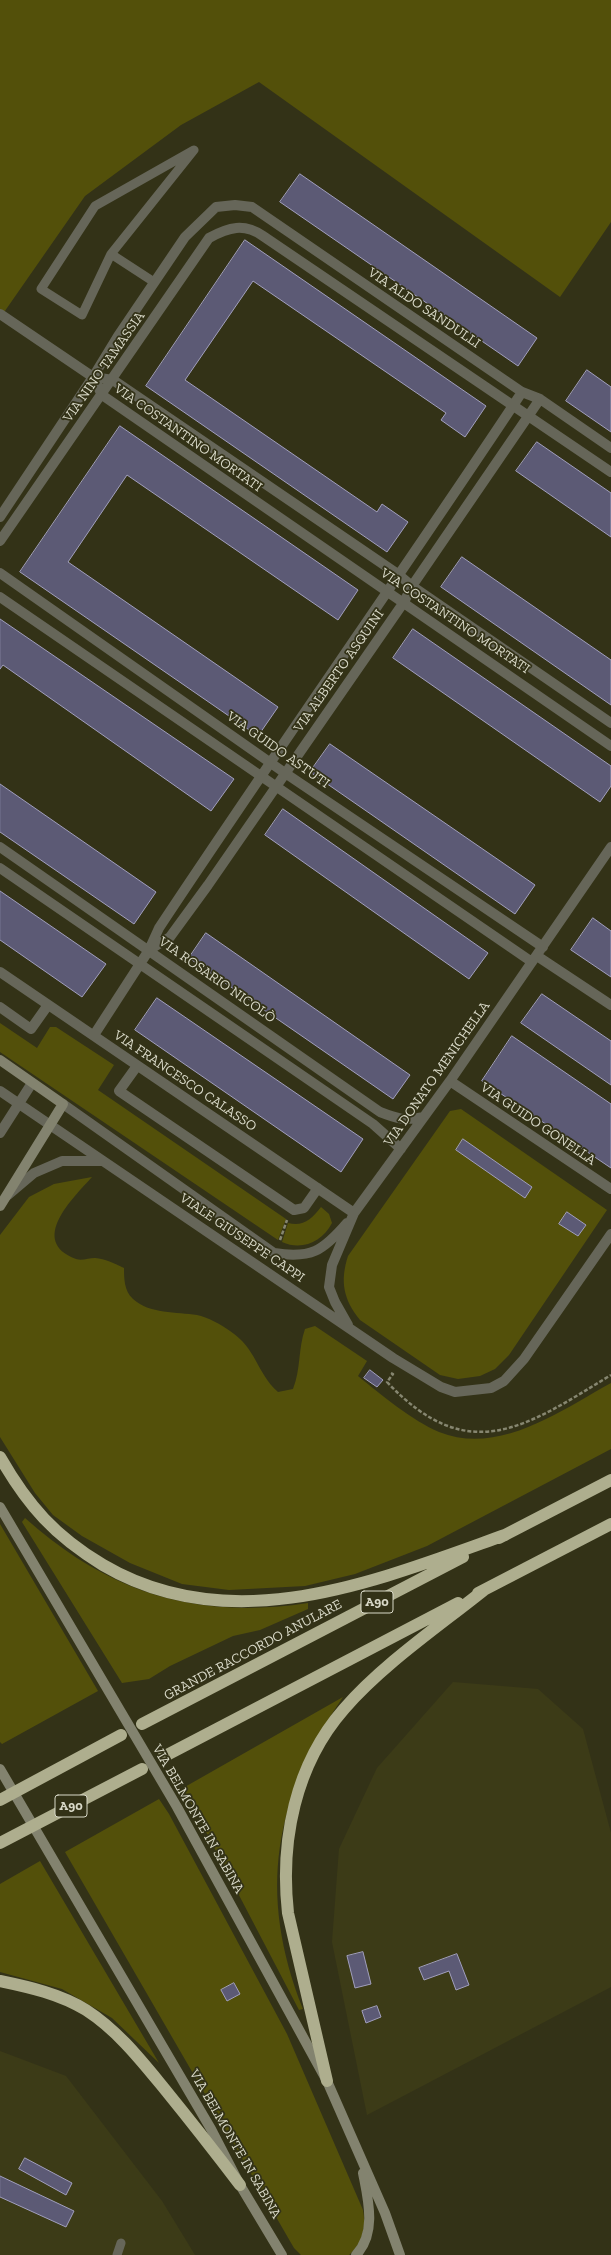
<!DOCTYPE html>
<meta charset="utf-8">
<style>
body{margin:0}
canvas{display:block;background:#333217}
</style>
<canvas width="611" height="2255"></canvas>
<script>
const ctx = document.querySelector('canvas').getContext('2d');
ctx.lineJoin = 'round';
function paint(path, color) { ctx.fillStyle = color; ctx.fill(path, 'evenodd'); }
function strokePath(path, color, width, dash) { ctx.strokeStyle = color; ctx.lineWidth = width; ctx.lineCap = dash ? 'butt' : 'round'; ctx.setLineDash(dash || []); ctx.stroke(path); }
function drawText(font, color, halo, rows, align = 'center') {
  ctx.font = font + ' "Zilla Slab",serif'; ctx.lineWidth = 3.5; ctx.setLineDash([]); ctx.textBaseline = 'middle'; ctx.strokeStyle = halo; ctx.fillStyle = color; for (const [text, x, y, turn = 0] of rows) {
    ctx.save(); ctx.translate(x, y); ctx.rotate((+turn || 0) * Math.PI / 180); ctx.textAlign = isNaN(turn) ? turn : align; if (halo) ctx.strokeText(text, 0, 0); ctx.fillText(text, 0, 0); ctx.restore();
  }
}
const built = new Path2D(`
 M453,1682l85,7 45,40 28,104v154l-244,128 -35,-173 7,-93 38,-81z
 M0,2051l66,25 96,125 33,54h-195z`);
const green = new Path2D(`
 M0,0h611v222l-51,75 -301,-215 -78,43 -96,71 -85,122z
 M0,1023l37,25 13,-21h6l58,38 -16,25 188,129 -8,21 -278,-188z
 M461,1109l146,101 -98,145 -14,14 -15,7 -22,3 -18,-4 -80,-55c-17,-21 -20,-39 -12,-64l102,-145z
 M92,1177c-19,21 -64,64 -16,82 6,2 13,-1 19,-1 10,1 19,5 29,10 0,10 0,23 9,31 16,15 44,13 64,16 10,2 25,10 33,16 27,18 26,41 48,61l15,-3c8,-20 5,-40 12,-60l10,-3 52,35 -9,15c22,18 55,45 81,56 60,24 121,-21 172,-49v66l-184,97 -72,28 -50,12 -76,4 -47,-6 -52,-21 -48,-27 -29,-21 -18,-22 -35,-56v-202l29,-38 25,-13z
 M321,1207l8,7 3,9c-10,19 -30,28 -50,19l6,-19c15,4 24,-4 33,-16z
 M25,1518c84,75 171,102 283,85v6l-48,21 -27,6 -63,30 -21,13 -27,4 -100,-161z
 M0,1524l98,167 -96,53 -2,-2z
 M343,1697c-69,101 -86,196 -40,312l-4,1 -116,-222z
 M159,1799l10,15 118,220 76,176c3,17 0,33 -14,45h-48l-7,-7 -229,-396z
 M40,1861l119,202 -47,-45 -50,-29 -62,-17v-88z`);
const building = new Path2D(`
 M300,174l237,164 -19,28 -238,-164z
 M245,240l241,166 -21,31 -24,-17 5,-7 -193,-132 -68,99 192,132 5,-8 26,18 -21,30 -241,-166z
 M587,370l24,17v45l-45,-31z
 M120,426l238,164 -20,30 -211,-145 -59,87 210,145 -20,29 -238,-164z
 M537,442l74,51v44l-95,-66z
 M462,557l149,103v45l-170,-118z
 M0,619l234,160 -23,32 -208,-146 -3,4z
 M413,629l198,137v20l-11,16 -207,-144z
 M330,744l205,141 -20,29 -205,-142z
 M0,784l156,108 -22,32 -134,-92z
 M283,809l205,144 -19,26 -204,-144z
 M0,891l106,73 -24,33 -82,-57z
 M593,918l18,13v46l-40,-27z
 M206,933l204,142 -17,24 -204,-141z
 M542,994l69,47v44l-90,-62z
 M157,998l206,141 -22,33 -206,-142z
 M512,1036l99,68v64l-129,-87z
 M463,1139l69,48 -7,11 -69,-48z
 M567,1212l19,13 -8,11 -19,-12z
 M370,1370l13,10 -6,7 -13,-9z
 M363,1952l8,32 -16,4 -8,-32z
 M457,1954l12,31 -13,5 -7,-19 -25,9 -5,-12z
 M234,1983l6,11 -13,7 -6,-11z
 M377,2006l4,11 -15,6 -4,-12z
 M25,2158l47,25 -6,12 -47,-26z
 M0,2176l74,35 -8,16 -66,-30z`);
const path = new Path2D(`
 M280,1240l7,-20
 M391,1373l2,1 -6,8c82,87 140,44 224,-7`);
const lane = new Path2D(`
 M111,254l-29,61 -41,-26 54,-83 99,-56 -83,104 43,28
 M117,2255l4,-12`);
const street = new Path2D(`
 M0,314l93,63 20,3 286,195 13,11 199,137
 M93,377l9,18 509,351
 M0,517l93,-140 25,-41 67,-99 31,-30 19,-2 17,2 270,185 18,7 71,49
 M0,541l209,-303c20,-11 35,-15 54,-2l348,236
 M0,573l285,200 258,174
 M0,597l532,365
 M0,847l380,265c18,7 24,9 44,5
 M0,868l373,256 28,25
 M149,950l21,-13 38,-52 196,-283 8,-16 128,-187
 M537,956l74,49
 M0,972l354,241
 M0,1007l31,22 17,-24
 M94,1035l55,-85 10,-22c119,-180 244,-356 363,-536
 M137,1066l-18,25 175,119 10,-2 14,-20
 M450,1081l161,108
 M0,1091l393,267 48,29 14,5 36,-4 13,-7 20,-22 87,-125
 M63,1104l211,149c37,6 49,-2 73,-30
 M0,1133l32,-50
 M8,1195l26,-22 28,-12h41
 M348,1325l-13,-23 -6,-15 3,-22 22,-52 96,-132 161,-234`);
const secondary = new Path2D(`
 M0,1060l63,44 -63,102
 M0,1507l177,300 150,274 58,132 15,42
 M0,1769l211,360 29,56 42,70
 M356,2255c21,-22 12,-56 7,-82`);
const highway = new Path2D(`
 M0,1457c28,49 55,79 103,108 129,76 273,16 402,-30
 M499,1538l112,-58
 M478,1593l133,-69
 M142,1724l321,-167
 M163,1757l295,-154
 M0,1800l121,-65
 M0,1843l142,-74
 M0,1981c29,6 60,13 86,29 31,20 54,49 77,77 26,32 52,65 77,98
 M327,2081l-39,-168c-8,-72 7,-148 56,-204 38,-44 95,-83 140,-119`);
const shields = [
 [377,1602,32],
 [71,1806,32]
];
const shieldNames = [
 ["A90",377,1602],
 ["A90",71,1806]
];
const streetNames = [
 ["VIA ALDO SANDULLI",424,308,34],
 ["VIA NINO TAMASSIA",104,367,-55],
 ["VIA COSTANTINO MORTATI",188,438,35],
 ["VIA COSTANTINO MORTATI",455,621,34],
 ["VIA ALBERTO ASQUINI",339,671,-55],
 ["VIA GUIDO ASTUTI",278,750,35],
 ["VIA ROSARIO NICOLÒ",217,980,35],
 ["VIA DONATO MENICHELLA",437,1074,-55],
 ["VIA FRANCESCO CALASSO",185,1081,34],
 ["VIA GUIDO GONELLA",538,1124,34],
 ["VIALE GIUSEPPE CAPPI",242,1238,34],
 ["GRANDE RACCORDO ANULARE",253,1650,-28],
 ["VIA BELMONTE IN SABINA",198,1819,60],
 ["VIA BELMONTE IN SABINA",235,2144,60]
];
paint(built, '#3c3b17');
paint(green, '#53500a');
paint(building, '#5c5a75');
strokePath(building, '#a19fbd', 1);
strokePath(path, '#868670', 2.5, [4, 2]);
strokePath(lane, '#666659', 9);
strokePath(street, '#666659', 10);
strokePath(secondary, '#83836f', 10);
strokePath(highway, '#aeae8e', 12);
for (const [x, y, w] of shields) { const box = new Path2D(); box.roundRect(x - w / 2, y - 11, w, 22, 3); ctx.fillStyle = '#333217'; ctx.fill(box); strokePath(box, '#d9d9c8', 1); }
drawText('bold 13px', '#d9d9c8', null, shieldNames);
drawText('14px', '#d9d9c8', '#333217', streetNames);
</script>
